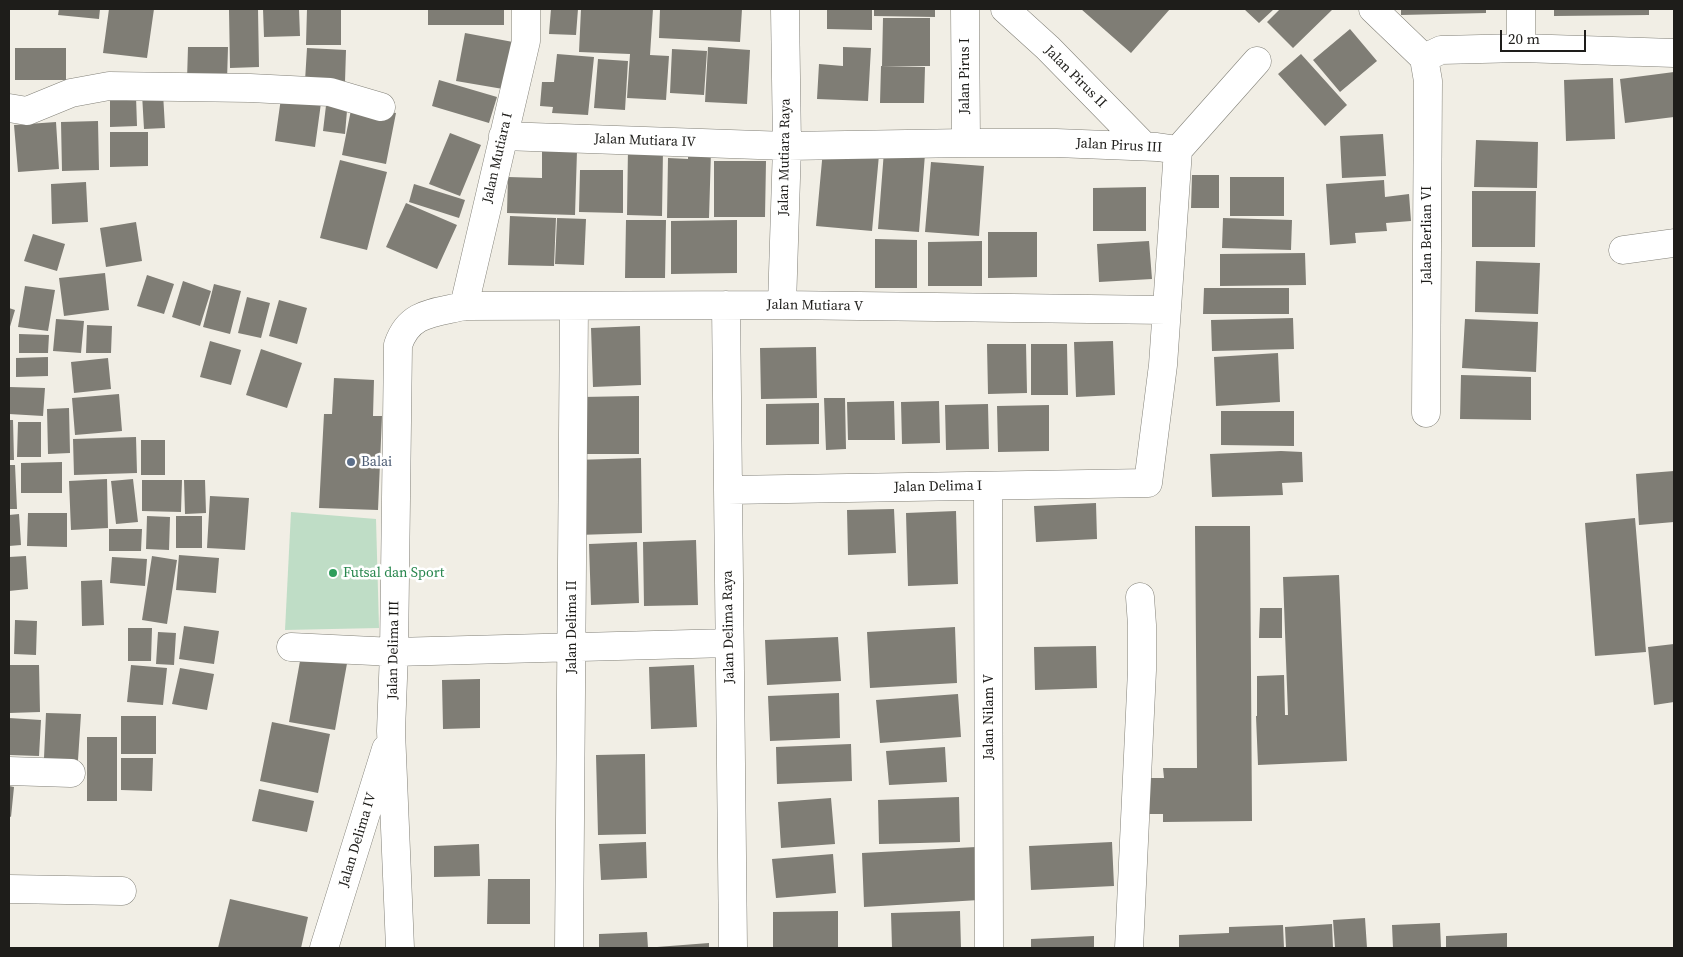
<!DOCTYPE html>
<style>
body{margin:0}
#map{position:relative;width:1683px;height:957px;overflow:hidden;background:#f1eee5;font-family:"Source Serif 4",serif}
canvas{display:block}
.frame{position:absolute;inset:0;border:10px solid #1e1d1a;pointer-events:none}
.scale{position:absolute;left:1500px;top:30px;width:86px;height:22px;box-sizing:border-box;border:2px solid #1e1d1a;border-top:0;padding-left:6px;font-size:15px;line-height:18px;white-space:nowrap;color:#1e1d1a;-webkit-text-stroke:4px #fff;paint-order:stroke}
</style>
<div id="map">
<canvas width="1683" height="957"></canvas>
<div class="frame"></div>
<div class="scale">20 m</div>
</div>
<script>
const ctx = document.querySelector('canvas').getContext('2d');
ctx.lineJoin = 'round';
function paint(path, color) { ctx.fillStyle = color; ctx.fill(path, 'evenodd'); }
function strokePath(path, color, width, dash) { ctx.strokeStyle = color; ctx.lineWidth = width; ctx.lineCap = dash ? 'butt' : 'round'; ctx.setLineDash(dash || []); ctx.stroke(path); }
function drawText(font, color, halo, rows, align = 'center') {
  ctx.font = font + ' "Source Serif 4",serif'; ctx.lineWidth = 5; ctx.setLineDash([]); ctx.textBaseline = 'middle'; ctx.strokeStyle = halo; ctx.fillStyle = color; for (const [text, x, y, turn = 0] of rows) {
    ctx.save(); ctx.translate(x, y); ctx.rotate((+turn || 0) * Math.PI / 180); ctx.textAlign = isNaN(turn) ? turn : align; if (halo) ctx.strokeText(text, 0, 0); ctx.fillText(text, 0, 0); ctx.restore();
  }
}
const green = new Path2D(`
 M291,512l85,7 3,109 -94,2z`);
const building = new Path2D(`
 M59,9h41l-1,10 -41,-4z
 M109,9h45l-7,49 -44,-5z
 M258,9l1,58 -29,1 -1,-58z
 M263,9h36l1,27 -36,1z
 M307,9h34v36h-35z
 M428,9h76v16h-76z
 M551,9h27l-2,26 -27,-1z
 M581,9h72l-3,46 19,1 -3,44 -39,-2 3,-44 -51,-2z
 M660,9h82l-2,33 -81,-4z
 M827,9h45v21l-45,-1z
 M874,9h61v8l-61,-1z
 M1081,9h89l-39,44z
 M1244,9h30l-15,14z
 M1280,9h53l-40,39 -26,-26z
 M1401,9h85v4l-85,2z
 M1554,9h95v6l-95,1z
 M883,18h47v48h-48z
 M1350,29l27,32 -37,31 -27,-32z
 M465,33l48,9 -10,47 -47,-8z
 M188,47h40l-1,34 -40,-1z
 M708,47l42,3 -3,54 -42,-2z
 M843,47l28,1 -3,53 -51,-2 2,-35 24,2z
 M15,48h51v32h-51z
 M307,48l39,2 -1,32 -40,-1z
 M672,49l35,2 -3,44 -34,-2z
 M557,54l37,3 -6,58 -36,-2 1,-6 -13,-1 2,-24h12z
 M1301,54l46,51 -22,21 -47,-52z
 M598,59l30,2 -3,49 -31,-2z
 M881,66l44,1 -1,36h-44z
 M1674,72v45l-49,6 -5,-44z
 M1613,78l2,61 -49,2 -2,-61z
 M439,80l58,17 -8,26 -57,-17z
 M163,93l2,35 -21,1 -2,-35z
 M136,96l1,30 -27,1v-30z
 M327,97l21,2 -3,35 -22,-3z
 M281,98l40,5 -6,44 -40,-6z
 M352,105l44,8 -10,51 -44,-9z
 M98,121l1,49 -37,1 -1,-49z
 M56,122l3,47 -41,3 -4,-47z
 M110,132h38v34l-38,1z
 M450,133l31,12 -21,51 -31,-12z
 M1383,134l3,42 -44,2 -2,-42z
 M1476,140l62,2 -1,46 -63,-1z
 M628,148l35,1 -1,67 -35,-1z
 M542,149l35,2 -2,64 -68,-2 1,-36 34,1z
 M688,150l23,1 -2,67h-42l1,-60 20,1z
 M823,150l56,5 -7,76 -56,-5z
 M884,151l41,3 -6,78 -41,-3z
 M340,160l47,12 -20,78 -47,-12z
 M714,161h52l-1,56h-51z
 M931,162l53,4 -5,70 -54,-4z
 M580,170h43v43l-44,-1z
 M1192,175h27v33h-28z
 M1230,177h54v39h-54z
 M1384,180l1,17 24,-3 2,27 -25,2 1,8 -32,2 1,10 -26,2 -4,-61z
 M86,182l2,40 -36,2 -1,-40z
 M414,184l51,16 -6,18 -50,-16z
 M1146,187v44h-53v-43z
 M1472,191h64l-1,56h-63z
 M406,203l51,22 -20,44 -51,-22z
 M510,216l46,2 -2,48 -46,-1z
 M557,218l29,1 -2,46 -29,-1z
 M1223,218l69,2 -1,30 -69,-2z
 M626,220h40l-1,58h-40z
 M737,220v53l-66,1v-53z
 M136,222l6,39 -36,6 -6,-39z
 M988,232h49v45l-49,1z
 M33,234l32,10 -8,27 -33,-10z
 M875,239l42,1v48h-42z
 M982,241v45h-54v-44z
 M1149,241l3,38 -53,3 -2,-38z
 M1305,253l1,32 -86,1v-32z
 M1476,261l64,2 -2,51 -63,-2z
 M105,273l4,37 -45,6 -5,-38z
 M147,275l27,9 -10,30 -27,-8z
 M183,281l28,10 -11,35 -28,-9z
 M214,284l27,7 -11,43 -27,-7z
 M25,286l30,4 -7,41 -30,-4z
 M1204,288h85v26h-86z
 M247,297l23,6 -9,35 -23,-5z
 M279,300l28,8 -10,36 -28,-8z
 M9,308l6,2 -6,20z
 M1293,318l1,31 -82,2 -1,-31z
 M56,319l28,2 -3,32 -28,-2z
 M1465,319l73,3 -2,50 -74,-4z
 M87,325l25,1 -1,27h-25z
 M640,326l1,59 -48,2 -2,-59z
 M19,334l30,1 -1,18h-29z
 M210,341l31,9 -10,35 -31,-8z
 M1113,341l2,54 -39,2 -2,-55z
 M987,344h39l1,49 -39,1z
 M1031,344h36l1,51h-37z
 M816,347l1,51 -56,1 -1,-51z
 M261,349l41,14 -15,45 -41,-13z
 M1278,353l2,49 -64,4 -2,-49z
 M48,357v19l-32,1v-19z
 M108,358l3,31 -37,4 -3,-31z
 M1461,375l70,2v43l-71,-1z
 M334,378l40,2 -1,36h9l-4,94 -59,-2 5,-94h8z
 M9,387l36,1 -2,28 -34,-2z
 M119,394l3,37 -47,4 -3,-37z
 M639,396v58h-58v-57z
 M824,398h21l1,51 -20,1z
 M894,401l1,39h-47l-1,-38z
 M939,401l1,42 -38,1 -1,-42z
 M819,403v41l-53,1v-41z
 M988,404l1,45 -43,1 -1,-45z
 M1049,405v46l-51,1 -1,-46z
 M69,408l1,45 -22,1 -1,-45z
 M1221,411h73v35l-73,-1z
 M9,420h4l1,40h-5z
 M18,422h23v35h-24z
 M136,437l1,36 -63,2 -1,-36z
 M141,440h24v35h-24z
 M1281,451l21,1 1,30 -21,1 1,12 -71,2 -2,-43z
 M641,458l1,75 -65,2 -2,-75z
 M62,462v31h-41v-30z
 M9,465h6l2,44h-8z
 M1674,471v51l-35,3 -3,-51z
 M107,479l1,49 -37,2 -2,-49z
 M133,479l5,43 -22,2 -5,-43z
 M142,480h40l-1,32 -39,-1z
 M184,480h21l1,33 -21,1z
 M210,496l39,2 -4,52 -38,-2z
 M1096,503l1,36 -61,3 -2,-36z
 M894,509l2,44 -48,2 -1,-45z
 M956,511l2,73 -50,2 -2,-73z
 M28,513h39v34l-40,-1z
 M19,514l2,31 -12,1v-31z
 M147,516l23,1 -1,33 -23,-1z
 M176,516h26v32h-26z
 M1635,518l11,134 -51,4 -10,-133z
 M1195,526h55l2,295 -89,1v-8h-14v-36h15l-1,-10h34z
 M109,529h33l-1,22h-32z
 M696,540l2,65 -54,1 -1,-64z
 M637,542l2,61 -48,2 -2,-61z
 M179,555l40,3 -3,35 -40,-3z
 M26,556l2,33 -19,2v-34z
 M152,556l25,4 -10,64 -25,-4z
 M112,557l35,2 -2,27 -35,-3z
 M1339,575l8,186 -89,4 -2,-49h1v-40l27,-1 1,40h3l-5,-138z
 M102,580l2,45 -22,1 -1,-45z
 M1260,608h22v30h-23z
 M15,620l22,1 -1,34 -22,-1z
 M184,626l35,5 -5,33 -35,-5z
 M955,627l2,56 -87,5 -3,-56z
 M128,628h24l-1,33h-23z
 M158,632l18,1 -2,32 -18,-1z
 M838,637l3,44 -74,4 -2,-45z
 M1674,644v58l-20,3 -6,-58z
 M1096,646l1,42 -62,2 -1,-43z
 M302,650l46,8 -13,72 -46,-8z
 M9,665h30l1,47 -31,1z
 M131,665l36,3 -4,37 -36,-3z
 M694,665l3,62 -46,2 -2,-62z
 M180,668l34,6 -7,36 -35,-6z
 M480,679v49l-37,1 -1,-49z
 M839,693l1,45 -70,3 -2,-45z
 M958,694l3,43 -81,6 -4,-43z
 M46,713l35,1 -3,46 -34,-2z
 M121,716h35v38h-35z
 M9,718l32,2 -2,36 -30,-1z
 M272,722l58,12 -12,59 -58,-12z
 M87,737h30v64h-30z
 M851,744l1,37 -75,3 -1,-37z
 M945,747l2,35 -58,3 -3,-34z
 M645,754l1,80 -48,1 -2,-80z
 M121,758h32l-1,33 -31,-1z
 M9,786l5,1 -3,30 -2,-1z
 M259,789l55,12 -7,31 -55,-11z
 M959,797l1,45 -81,2 -1,-44z
 M831,798l4,46 -54,4 -3,-46z
 M646,842l1,36 -46,2 -2,-36z
 M1112,842l2,44 -83,4 -2,-44z
 M479,844l1,32 -46,1v-31z
 M976,847l3,53 -115,7 -2,-54z
 M833,854l3,39 -60,5 -4,-39z
 M488,879h42v45h-43z
 M230,899l78,18 -7,31h-83z
 M838,911v37h-65v-36z
 M960,911l1,37h-69l-1,-35z
 M1365,918l2,30h-32l-2,-28z
 M1440,923l1,25h-48l-1,-23z
 M1332,924l1,24h-47l-1,-21z
 M1283,925l1,23h-105v-13l50,-2v-6z
 M647,932l1,16h-49v-14z
 M1507,933v15h-61v-12z
 M1094,936v12h-63v-9z
 M709,943v5h-52v-1z`);
const street = new Path2D(`
 M965,9l1,134
 M1005,9l43,39 96,98
 M1373,9l51,49
 M1521,9v39
 M1424,58l4,23 -2,332
 M1424,58l17,-8 80,-2 153,5
 M9,108l18,3 44,-18 38,-7 141,2 80,4 51,15
 M503,136l284,10 179,-3h90l101,4 21,3 -15,215 -15,118 -420,7
 M1178,150l79,-89
 M1623,250l51,-7
 M726,305l7,643
 M782,305l5,-159 -2,-137
 M464,306l62,-265v-32
 M988,486l1,462
 M291,647l103,5 335,-9
 M9,771l62,2
 M9,889l113,2
 M324,948l62,-199
 M400,948l-9,-217 3,-79 4,-307c11,-33 36,-32 66,-39l318,-1 384,5
 M569,948l5,-642
 M1129,948l13,-278v-45l-2,-28`);
const markers = [
 [351,462,5,"#5c6f8a"],
 [333,573,5,"#2e9e5b"]
];
const streetNames = [
 ["Jalan Pirus I",965,76,-90],
 ["Jalan Pirus II",1075,77,45],
 ["Jalan Mutiara IV",645,141,2],
 ["Jalan Pirus III",1119,146,3],
 ["Jalan Mutiara Raya",785,157,-89],
 ["Jalan Mutiara I",498,158,-77],
 ["Jalan Berlian VI",1427,235,-90],
 ["Jalan Mutiara V",815,306,1],
 ["Jalan Delima I",938,487,-1],
 ["Jalan Delima II",572,627,-90],
 ["Jalan Delima Raya",729,627,-91],
 ["Jalan Delima III",394,650,-89],
 ["Jalan Nilam V",989,717,-90],
 ["Jalan Delima IV",358,840,-73]
];
const serviceNames = [
 ["Balai",361,462]
];
const leisureNames = [
 ["Futsal dan Sport",343,573]
];
paint(green, '#bfddc6');
paint(building, '#7f7d75');
strokePath(street, '#828078', 29);
strokePath(street, '#fff', 28);
for (const [x, y, r, color] of markers) { const dot = new Path2D(); dot.arc(x, y, r, 0, 2 * Math.PI); ctx.fillStyle = color; ctx.fill(dot); strokePath(dot, '#fff', 2); }
drawText('14px', '#1e1d1a', '#fff', streetNames);
drawText('14px', '#4e5e75', '#fff', serviceNames, 'left');
drawText('14px', '#27864d', '#fff', leisureNames, 'left');
</script>
